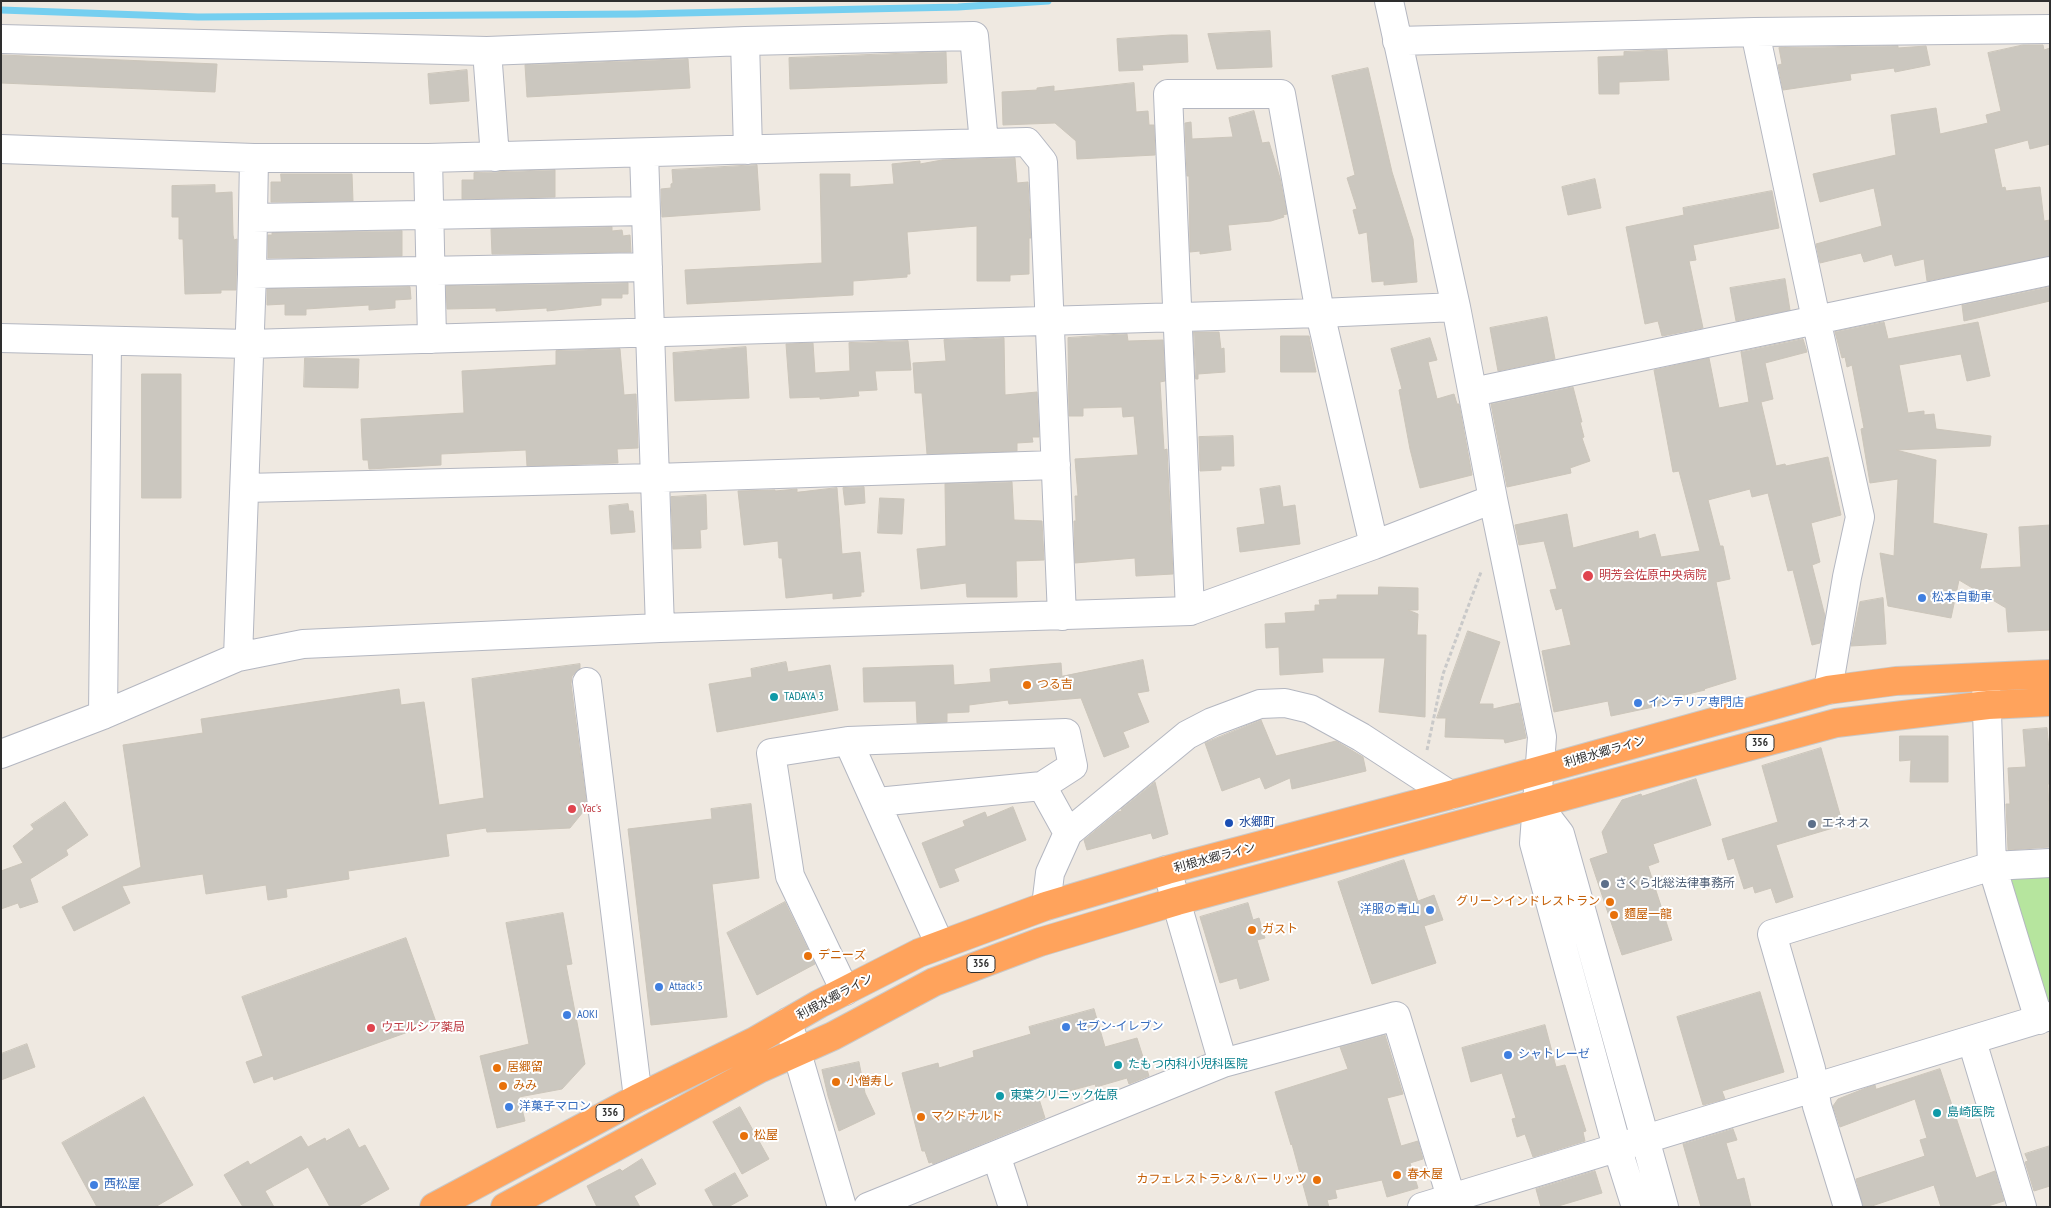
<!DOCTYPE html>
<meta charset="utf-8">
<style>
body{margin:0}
#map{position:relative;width:2051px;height:1208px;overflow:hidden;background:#efe9e1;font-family:"PT Sans Narrow",sans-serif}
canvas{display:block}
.frame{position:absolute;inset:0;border:2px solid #2e2e2e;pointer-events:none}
</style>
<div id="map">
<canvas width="2051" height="1208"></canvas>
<div class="frame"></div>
</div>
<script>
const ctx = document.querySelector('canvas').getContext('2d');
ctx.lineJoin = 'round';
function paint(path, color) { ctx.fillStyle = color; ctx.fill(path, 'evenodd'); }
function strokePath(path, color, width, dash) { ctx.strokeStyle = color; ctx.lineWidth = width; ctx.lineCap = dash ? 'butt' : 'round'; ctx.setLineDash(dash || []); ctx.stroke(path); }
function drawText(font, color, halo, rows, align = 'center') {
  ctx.font = font + ' "PT Sans Narrow","Noto Sans JP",sans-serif'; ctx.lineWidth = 4; ctx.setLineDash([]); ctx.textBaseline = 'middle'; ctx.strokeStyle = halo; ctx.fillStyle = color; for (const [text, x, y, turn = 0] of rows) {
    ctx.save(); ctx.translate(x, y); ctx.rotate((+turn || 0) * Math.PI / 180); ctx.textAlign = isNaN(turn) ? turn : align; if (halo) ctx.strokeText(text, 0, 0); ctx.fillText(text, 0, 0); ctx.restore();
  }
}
const green = new Path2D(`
 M2050,863v153l-58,-150z`);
const stream = new Path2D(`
 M1,10l197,7 438,-3 322,-7 90,-6`);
const building = new Path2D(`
 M1270,31l2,36 -55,2 -9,-35z
 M1171,35h16l1,27 -46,3 1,5 -24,1 -2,-32z
 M2023,45h20l1,5 6,-2v96l-20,5 -2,-9 -34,9 8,39 3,-1 1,4 34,-4 4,34 6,-1v36l-123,25 -3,-22 -29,7 -3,-12 -28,8 -3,-9 -41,10 -4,-19 66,-18 -8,-38 -54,14 -7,-28 83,-19 -5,-40 45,-7 4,26 48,-11 -2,-8 15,-4 -13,-58z
 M1898,46v2l28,-2 4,19 -35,7 -1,-4 -44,6 1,6 -68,10 -5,-25 4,-1 -3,-16z
 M1667,50l2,30 -50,2v12h-20l-1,-37 26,-1v-4z
 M946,52l1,31 -157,6 -1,-31z
 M2,55l215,9 -2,28 -214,-9z
 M688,59l2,29 -163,9 -2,-32z
 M1368,68l24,104 21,67 4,43 -33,3v-4l-12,1 -5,-50 -8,2 -6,-24 4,-1 -10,-31 8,-3 -23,-99z
 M467,70l2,31 -39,3 -2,-30z
 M1134,83l2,29 12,-1 1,14h5l1,30 -78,4 -1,-18 -21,-18 -52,2 -1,-33 35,-2v-2l17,-2v5z
 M1254,111l8,32 7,-1 11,36 7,36 -4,1 1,2 -13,4 -43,4 3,25 -31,4v-3l-10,1 -1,-76h-2l-2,-53 6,-1 1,17 41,-2 -4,-19z
 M1015,158l2,25 11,-1 3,56h-2v36l-19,1v6h-33v-55l-70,6 3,42h-3v3l-54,4v14l-166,9 -2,-34 137,-7 -2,-89h30v13l44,-3 -2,-20 28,-3v3l22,-4z
 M757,165l3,45 -98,7 -1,-28 10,-1v-4l2,-1 -1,-13z
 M555,170v27l-93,2v-19h12v-7z
 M281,174h71l1,27 -82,1v-20h10z
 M1595,179l6,29 -33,7 -6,-28z
 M215,185v8l17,-1 1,43 1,5 3,-1 -1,51h-15v3l-36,1 -2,-55h-4v-22h-7v-31z
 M1772,191l7,37 -86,17 3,15 -7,1 14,67 -41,8 -4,-15 -13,3 -19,-97 58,-12 -1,-7z
 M612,227v4l10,-1 1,6 7,-1 1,17 -139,2 -1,-25z
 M402,231v25l-134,2v-23h4v-2z
 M1785,279l5,31 -54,11 -6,-33z
 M628,283v11h-6v4h-21v7l-54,6v-3l-51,3v-3l-49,1 -1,-23z
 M410,287l1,12 -16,1v8l-26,2v-5l-63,4v6h-21v-11l-18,1v-16z
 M2050,287v14l-86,20 -2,-16z
 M1547,317l8,42 -57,12 -8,-43z
 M1884,322l4,17 90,-17 12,54 -23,5 -6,-27 -62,11 9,48 16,-2v4l10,-1 2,15 55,7 -1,10 -94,4 40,10 -3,63 54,11 -7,35 41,-2 -2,-40 31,-2v105l-42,2 -2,-24 -47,-28 -8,38 -63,-12 -8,-53 14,3 4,-77 -28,4 -9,-54 3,-1 -12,-63 -5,2 -2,-10 -3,1 -7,-26z
 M1194,332h25l2,17 3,-1 1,24 -27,2v5h-2z
 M1127,334l1,7 35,-1 2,41 -5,1 4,68 3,-1 6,125 -37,2 -1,-18 -60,5 -1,-42h2l-1,-25h3l-3,-37 63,-4 -4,-39 -11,1 -1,-10 -39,1v8h-14l-1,-78z
 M1281,336h28l7,36h-35z
 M1004,338l1,57 32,-3 2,45h-7l1,5 -16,1v8l-90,3 -5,-61h-7l-2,-30 33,-2 -2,-21z
 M1430,338l7,22 -9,2 9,37 17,-5 3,10h2l13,71 -52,13 -10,-39 -11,-59 3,-1 -11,-40z
 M1803,339l4,13 -42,11 8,36 -12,3 15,64 9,-2 1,2 42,-9 13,58 -30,8 9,39 -8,3 13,51 -5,27 -8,2 -19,-75 -5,1 -20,-78 -16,4 -2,-8 -42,11 12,46h3l7,33 -14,3 20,97 -32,10 1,1 -34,8 1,5 -61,13 -3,-15 -54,11 -12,-61 29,-6 -9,-37 -6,2 -6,-20 7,-1 -13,-48 -25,4 -4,-20 52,-11 6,34 65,-17 1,8 16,-5 6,23 39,-6 -21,-80 -6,1 -19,-102 55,-12 10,50 30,-6 -8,-50z
 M908,341l3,29 -36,1 2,19 -19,1 1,5 -39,3v-2l-30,1 -4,-54 27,-1 2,30 35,-2 -1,-28z
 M746,347l3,51 -74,3 -2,-48z
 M620,349l4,46 12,-1 2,54 -21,1 1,14 -91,3 -1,-16 -85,4v11l-72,4 -1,-9h-5l-2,-41 103,-6 -2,-42 94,-6v-14z
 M305,358l54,1 -1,29 -54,-1z
 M142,374h39v124h-39z
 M1573,387l9,35h-2l4,15 -2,1 8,23 -20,7 1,5 -64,14 -16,-83z
 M1233,436l1,30h-13v4l-21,1 -1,-34z
 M1012,482l2,38 28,1 2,39 -28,1 1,36h-50l-1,-14 -45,6 -4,-40 29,-3 -1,-62z
 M1280,486l3,21 12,-2 5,39 -60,8 -3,-24 28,-4 -5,-35z
 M864,487l1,16 -20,2 -2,-17z
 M837,488l5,66 18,-2 4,40h-3v4l-28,3v-6l-47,5 -4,-40h-3l-1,-17 -34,4 -6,-54 37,-1v1l22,-2v3z
 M706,495l1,34 -7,1 1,18 -28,1 -2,-52z
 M880,498l24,1 -2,35 -24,-1z
 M628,504l1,7h4l2,21 -24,2 -2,-28z
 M1379,587l39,1v22h-10l10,4 -1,21h9l-1,82 -46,-5 6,-54h-63l1,14 -43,3 -1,-28 -13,1 -1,-24 21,-1 -1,-10 30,-2v-6h5l-1,-5 18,-1v-4h41z
 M1883,598l3,46 -35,2 9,-44z
 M1468,631l32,11 -21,62h14v5l26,-6 7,35 -21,5 -1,-4 -59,-2 1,-19h-9z
 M1143,660l6,31 -12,2 12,29 -26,10 6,15 -25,10 -23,-59 -72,6 -1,-4 -39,5v7l-22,1v9l-30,1 -1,-22 -52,1 -1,-34 90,-3 1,20 37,-3 -1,-13 71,-6 1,13z
 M786,662l2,10 42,-7 8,45 -121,22 -8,-48 43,-7 -1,-8z
 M580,664v5l-8,7 -1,8 16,123 -17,21 -83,4 -1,-4 -40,6 3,22 -101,15 1,8 -63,10 1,8 -19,3 -2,-15 -60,9 -3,-20 -81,12 8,17 -56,28 -12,-24 79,-40 -18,-122 80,-12 -2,-14 198,-30 2,16 23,-3 15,103 45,-7 -12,-119z
 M1261,720l15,36 60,-15 27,16 3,14 -74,18 -2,-11 -25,11 -5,-12 -38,14 -17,-48z
 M2047,728l3,33v23h-2l2,63 -42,3 -2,-46h4l-2,-36 18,-1 -3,-37z
 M1900,736h48v46h-38l1,-22 -11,1z
 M1821,748l22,77 -67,20 17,52 -17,6 -5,-15 -16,5 -2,-7 -9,3 -10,-31 -6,2 -6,-21 56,-17 -16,-56z
 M1696,779l15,46 -58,19 6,18 -11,4 24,74 -50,15 -32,-96 18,-6 -6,-21 20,-32 19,-6 1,2z
 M1155,782l13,52 -15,5 -2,-6 -64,17 -3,-10 34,-28 4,-1 -1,-2z
 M65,802l23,33 -22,15 2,5 -38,24 8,23 -18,6 -2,-5 -17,6v-38l22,-8 -10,-17 21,-17 -3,-4z
 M751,804l8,74 -47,6 15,133 -76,8 -23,-196 84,-10 -1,-10z
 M1013,807l13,33 -72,29 5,12 -19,7 -18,-45 43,-17 -2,-5 22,-9 2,5z
 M1404,860l14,41 16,-6 9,25 -19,6 12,37 -64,21 -34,-102z
 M785,902l30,62 -58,31 -30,-62z
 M1248,903l5,17 6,-2 6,20 -8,2 12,40 -29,9 -3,-11 -17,5 -20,-66z
 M563,913l9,51 -6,1 19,99 -23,25 -43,8 6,24 -28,7 -17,-72 49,-12 -23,-121z
 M406,938l30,84 -162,58 -1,-4 -19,7 -8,-21 17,-6 -21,-59z
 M1760,992l24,80 -62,19 3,8 -22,6 -26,-88z
 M1094,1009l11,38 32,-9 12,38 -20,8 -2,-6 -31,9 -1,-3 -56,15 6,19 -112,46 -1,-2 -3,1 -4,-12h-3l-20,-78 36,-10 1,5 35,-11 -1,-6 58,-17 -2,-7z
 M1545,1025l11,42 9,-2 21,66 -3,1 2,9 -52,16 -8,-23 -8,3 -5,-18 4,-1 -14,-45 -31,9 -9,-34z
 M1385,1035l18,59 -16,4 14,48 17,-5 5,18 -13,4 8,25 -31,9 -5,-17 -47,10 2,8 -10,2 2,7h-20l-17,-63 -1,1 -16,-53 73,-23 -8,-22z
 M27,1044l8,23 -34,13v-26z
 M859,1062l6,31 10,21 -36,17 -11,-35 -6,-26z
 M1940,1069l36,109 19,-7 9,30 -19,6h-44l-7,-22 -65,22h-6l-7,-28 69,-23 -5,-16 7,-2 -12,-39 -75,28 -7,-21 5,-7 28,-11 9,-3 1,4z
 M144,1097l49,88 -38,22h-58l-35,-64z
 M740,1107l29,52 -27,15 -29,-52z
 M349,1129l10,19 6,-3 24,44 -32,18h-27l-22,-40 -43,24 9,16h-31l-19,-32 24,-14 2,4 51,-29 7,11 17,-9 1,3z
 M1733,1129l4,11 -11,3 11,37 7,-2 7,29h-50l-18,-63z
 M2050,1146v40l-16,5 -9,-29 3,-1 -3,-7z
 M642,1159l14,25 -22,12 6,11h-43l-10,-21 33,-17 2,2z
 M1595,1171l7,22 -47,14h-14l-5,-18z
 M735,1173l13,23 -20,11h-14l-9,-17z`);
const path = new Path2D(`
 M1427,750l16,-76 38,-102`);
const minor = new Path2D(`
 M1389,1l67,306 37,192
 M1755,32l61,287 44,198 -13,60 -19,113
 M1,39l486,12 258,-10 229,-5 10,107
 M745,41l3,109
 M1397,41l358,-9 295,-3
 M487,51l8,106
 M1,149l253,9h174l599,-16 16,20 19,454
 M644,153l16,475
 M428,158l4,181
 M253,218l393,-7
 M252,274l396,-7
 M1,338l248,6 1071,-31 136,-6
 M1473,392l577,-121
 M245,488l410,-10 401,-13
 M1190,611l-22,-517h113l39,219 54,232
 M238,657l14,-383 2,-116
 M1986,681l6,185 58,-3
 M587,682l51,416
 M103,715l4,-374
 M848,741l92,204
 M1,754l102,-39 135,-58 65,-13 357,-16 530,-17 184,-66 119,-46 49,238 -8,106 83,304 19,60
 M877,802l165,-16
 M1537,804l23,30 104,373
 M1167,870l56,193
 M1046,906l4,-33 18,-40 119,-98 25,-13 48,-18 25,-1 25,6 51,28 89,58
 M845,991l-55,-115 -19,-123 77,-12 218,-8 7,33 -31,20 26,47
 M788,1022l54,185
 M1972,1041l50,166
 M996,1155l17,52
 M868,1207l355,-144 173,-47 58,191
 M1422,1207l628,-191
 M1848,1207l-31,-101 -6,-37 -39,-135 220,-68 47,154`);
const highway = new Path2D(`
 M434,1207l204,-109 117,-57 64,-37 100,-51 127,-47 121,-36 302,-80 359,-100 68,-9 154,-7
 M505,1207l254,-138 74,-33 101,-54 106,-40 137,-41 659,-178 152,-18 62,-3`);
const markers = [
 [1588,576,6,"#e0444e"],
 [1922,598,5,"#3f7fe0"],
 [1027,685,5,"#e8710a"],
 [774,697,5,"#0f9aa8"],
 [1638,703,5,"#3f7fe0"],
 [572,809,5,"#e0444e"],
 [1229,823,5,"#1a4fb4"],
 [1812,824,5,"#5c6f8a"],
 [1605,884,5,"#5c6f8a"],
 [1610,902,5,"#e8710a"],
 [1430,910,5,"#3f7fe0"],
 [1614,915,5,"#e8710a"],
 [1252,930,5,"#e8710a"],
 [808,956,5,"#e8710a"],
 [659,987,5,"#3f7fe0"],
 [567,1015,5,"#3f7fe0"],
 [1066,1027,5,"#3f7fe0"],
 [371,1028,5,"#e0444e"],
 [1508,1055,5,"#3f7fe0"],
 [1118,1065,5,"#0f9aa8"],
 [497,1068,5,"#e8710a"],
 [836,1082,5,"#e8710a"],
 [503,1086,5,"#e8710a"],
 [1000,1096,5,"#0f9aa8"],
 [509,1107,5,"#3f7fe0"],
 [1937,1113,5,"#0f9aa8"],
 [921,1117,5,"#e8710a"],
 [744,1136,5,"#e8710a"],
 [1397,1175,5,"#e8710a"],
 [1317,1180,5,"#e8710a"],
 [94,1185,5,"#3f7fe0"]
];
const shields = [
 [1760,743,28],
 [981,964,28],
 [610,1113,28]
];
const shieldNames = [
 ["356",1760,743],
 ["356",981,964],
 ["356",610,1113]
];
const healthNames = [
 ["明芳会佐原中央病院",1599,576],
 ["Yac's",582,809],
 ["ウエルシア薬局",381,1028]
];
const shopNames = [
 ["松本自動車",1932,598],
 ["インテリア専門店",1648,703],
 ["洋服の青山",1420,910,"right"],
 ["Attack 5",669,987],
 ["AOKI",577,1015],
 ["セブン-イレブン",1076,1027],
 ["シャトレーゼ",1518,1055],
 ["洋菓子マロン",519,1107],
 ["西松屋",104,1185]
];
const foodNames = [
 ["つる吉",1037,685],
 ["グリーンインドレストラン",1600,902,"right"],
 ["麵屋一龍",1624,915],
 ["ガスト",1262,930],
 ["デニーズ",818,956],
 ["居郷留",507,1068],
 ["小僧寿し",846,1082],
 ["みみ",513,1086],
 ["マクドナルド",931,1117],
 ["松屋",754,1136],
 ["春木屋",1407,1175],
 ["カフェレストラン＆バー リッツ",1307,1180,"right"]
];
const cultureNames = [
 ["TADAYA 3",784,697],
 ["たもつ内科小児科医院",1128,1065],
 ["東葉クリニック佐原",1010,1096],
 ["島崎医院",1947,1113]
];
const streetNames = [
 ["利根水郷ライン",1605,752,-16],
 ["利根水郷ライン",1215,858,-15],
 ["利根水郷ライン",835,997,-28]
];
const transitNames = [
 ["水郷町",1239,823]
];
const serviceNames = [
 ["エネオス",1822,824],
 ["さくら北総法律事務所",1615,884]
];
paint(green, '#b6e59e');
strokePath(stream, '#75cff0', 7);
paint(building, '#cbc7bf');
strokePath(building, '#cbc5ba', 1);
strokePath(minor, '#b4b7c1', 30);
strokePath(highway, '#c9c9c9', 30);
strokePath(path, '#c9c9c9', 3, [4, 2.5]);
strokePath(minor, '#fff', 28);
strokePath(highway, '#ffa35c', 28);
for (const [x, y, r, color] of markers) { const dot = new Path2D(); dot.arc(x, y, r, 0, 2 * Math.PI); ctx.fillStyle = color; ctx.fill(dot); strokePath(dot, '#fff', 2); }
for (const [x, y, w] of shields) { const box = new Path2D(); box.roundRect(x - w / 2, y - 8.5, w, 17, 4); ctx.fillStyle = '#fff'; ctx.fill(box); strokePath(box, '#2e2e2e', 1); }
drawText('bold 11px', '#2e2e2e', null, shieldNames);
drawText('12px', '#be3a42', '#fff', healthNames, 'left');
drawText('12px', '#366cbe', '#fff', shopNames, 'left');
drawText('12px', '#c56008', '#fff', foodNames, 'left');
drawText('12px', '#0d838f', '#fff', cultureNames, 'left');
drawText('12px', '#2e2e2e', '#fff', streetNames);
drawText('12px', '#164399', '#fff', transitNames, 'left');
drawText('12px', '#4e5e75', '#fff', serviceNames, 'left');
</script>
